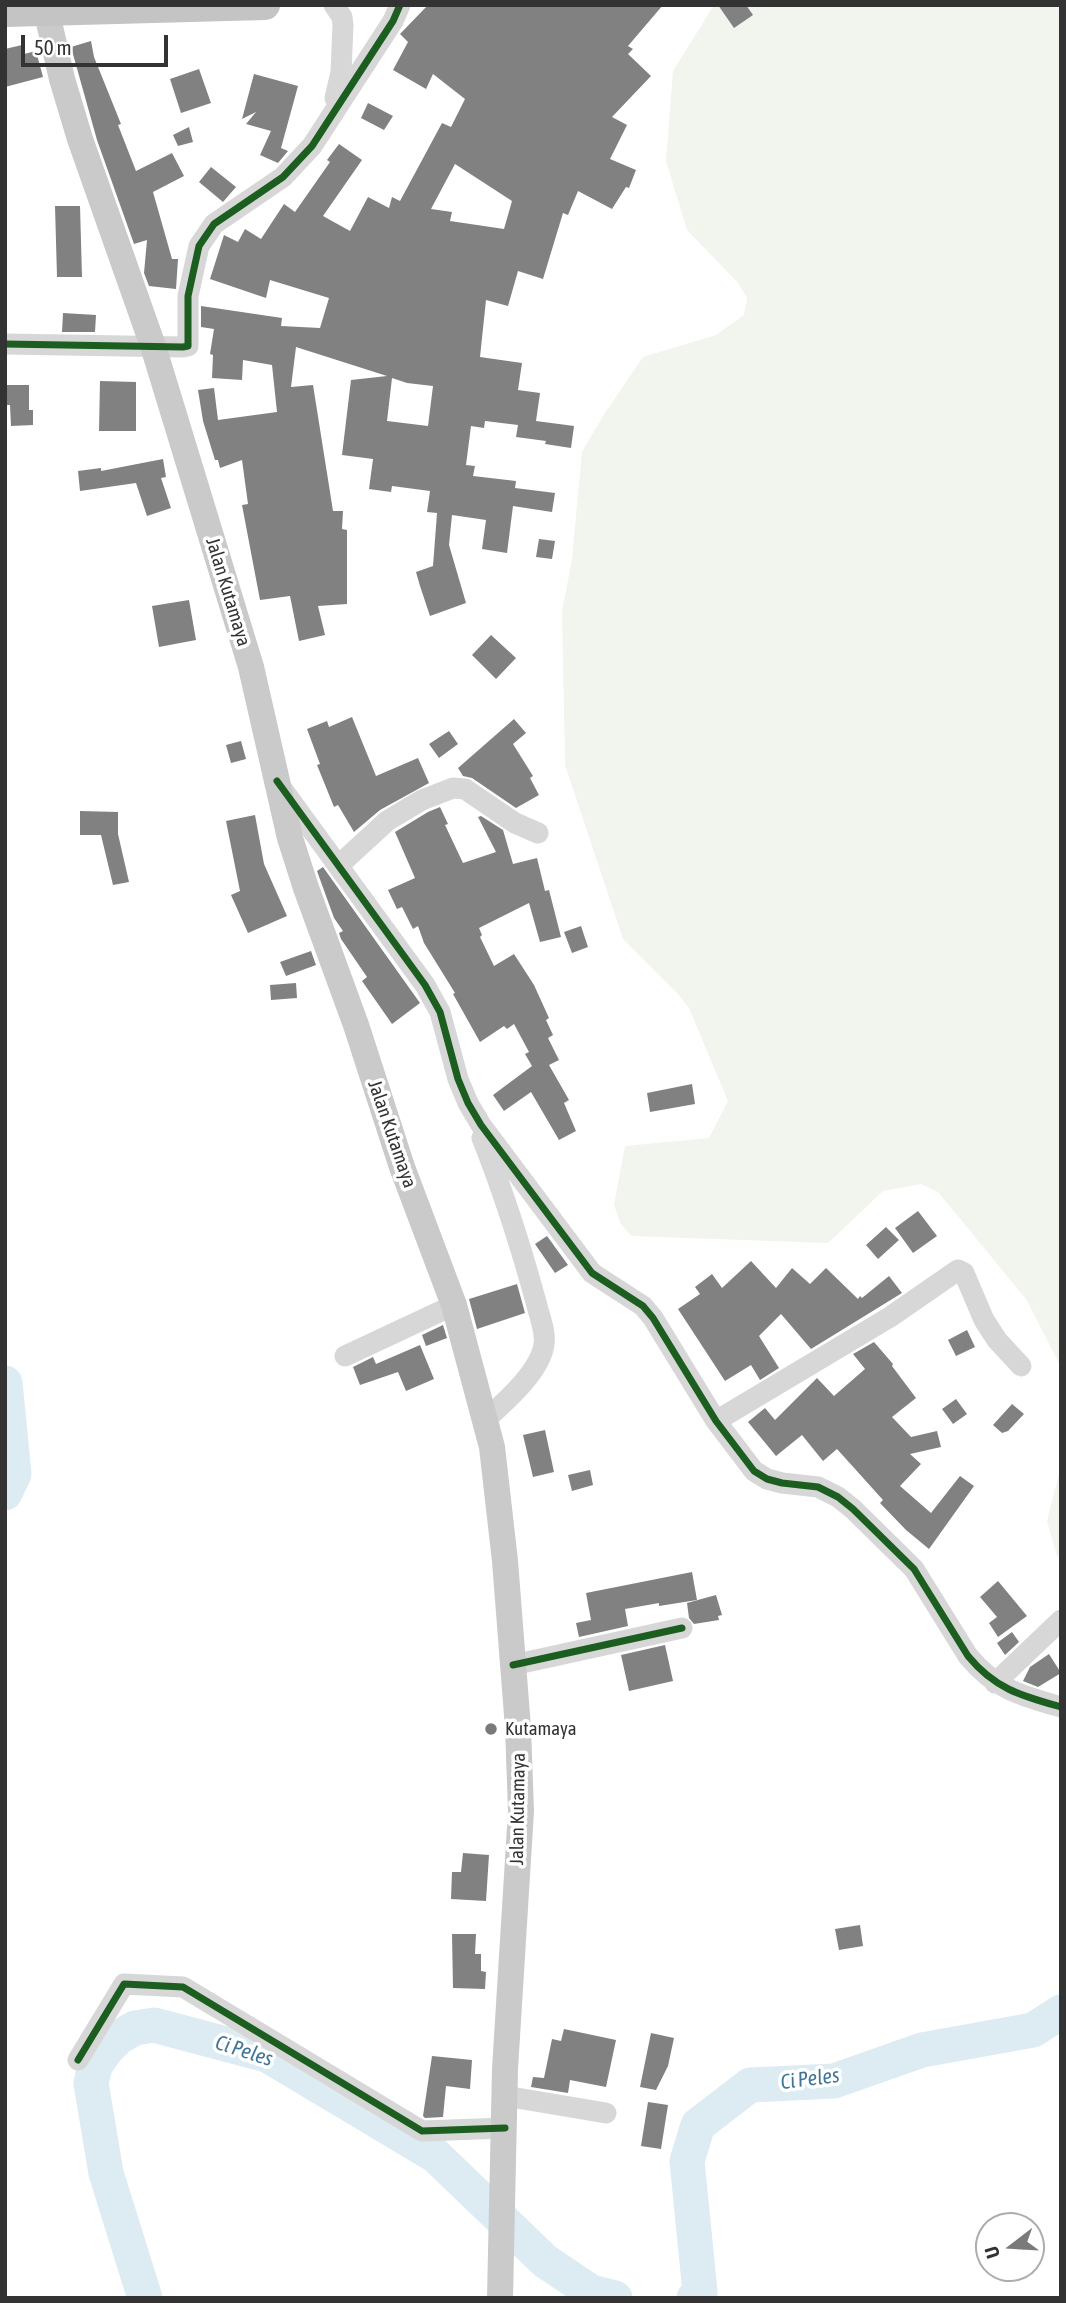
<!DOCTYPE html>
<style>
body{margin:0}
#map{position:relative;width:1066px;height:2303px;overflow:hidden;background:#fff;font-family:"Asap Condensed",sans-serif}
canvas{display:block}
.frame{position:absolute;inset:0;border:7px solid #333;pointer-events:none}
.north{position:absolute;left:975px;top:2212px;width:70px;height:70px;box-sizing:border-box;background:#fff;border:2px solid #adadad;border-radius:50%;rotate:253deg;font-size:19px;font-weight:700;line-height:28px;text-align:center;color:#333}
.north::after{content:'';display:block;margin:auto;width:24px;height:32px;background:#7a7a7a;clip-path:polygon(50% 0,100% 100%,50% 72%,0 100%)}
.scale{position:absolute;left:21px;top:35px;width:147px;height:32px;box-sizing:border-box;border:4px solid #333;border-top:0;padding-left:9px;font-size:21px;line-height:24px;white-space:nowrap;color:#333;-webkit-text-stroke:5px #fff;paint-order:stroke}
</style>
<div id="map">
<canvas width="1066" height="2303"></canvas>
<div class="frame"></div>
<div class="north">U</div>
<div class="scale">50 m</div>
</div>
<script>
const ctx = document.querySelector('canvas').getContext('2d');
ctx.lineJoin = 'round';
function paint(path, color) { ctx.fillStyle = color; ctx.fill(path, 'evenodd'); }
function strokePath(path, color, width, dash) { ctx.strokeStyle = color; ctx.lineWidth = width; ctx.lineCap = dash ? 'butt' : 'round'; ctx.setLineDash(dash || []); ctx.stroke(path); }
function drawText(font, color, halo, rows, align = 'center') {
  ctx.font = font + ' "Asap Condensed",sans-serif'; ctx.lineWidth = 7; ctx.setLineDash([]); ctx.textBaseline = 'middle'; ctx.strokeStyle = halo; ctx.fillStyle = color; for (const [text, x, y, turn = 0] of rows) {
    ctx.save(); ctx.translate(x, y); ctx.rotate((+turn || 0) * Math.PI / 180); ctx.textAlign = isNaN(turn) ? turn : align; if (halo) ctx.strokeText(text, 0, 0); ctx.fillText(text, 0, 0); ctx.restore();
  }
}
const green = new Path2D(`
 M714,5h347v1362l-35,-68 -88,-107 -17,-8 -38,7 -55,52 -197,-7 -11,-14 -6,-17 11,-59 84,-8 19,-37 -39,-93 -11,-14 -55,-55 -58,-174 -3,-153 10,-53 10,-107 21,-36 40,-59 73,-22 28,-20 3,-17 -9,-15 -51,-53 -21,-69 7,-90z
 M1061,1466v91l-4,-1 -10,-35z`);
const river = new Path2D(`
 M5,1383l9,91 -9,19
 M145,2298l-39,-125 -15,-90 4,-17 11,-16 13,-13 16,-9 19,-3 113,30 169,101 109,105 46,31 24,6
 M694,2298l6,-6 -13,-131 11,-36 52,-40 84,-4 88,-31 111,-20 28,-18`);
const building = new Path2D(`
 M428,5h235l-35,41 5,3 -5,5 23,22 -39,41 15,8 -17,34 26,11 -7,18 -3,-1 -14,22 -34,-18 -10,24 -5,-2 -20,66 -25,-8 -10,35 -22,-6 -6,57 42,6 -4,27 22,3 -4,28 38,5 -3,22 -26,-4 1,-3 -30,-4 2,-12 -33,-4 -1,7 -13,-2 -5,39 9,1 -2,10 43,5 -1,7 40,5 -3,19 -39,-6 -6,47 -25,-4 4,-29 -34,-5 -3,30 17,58 -36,13 -10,-30 -4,-14 17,-6 4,-53 -10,-1 3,-21 -38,-5 -1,6 -22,-3 4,-30 -31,-4 9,-75 36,-4 -91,-29 -5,40 22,-2 20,126h10l-1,18 5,1v74l-29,2 7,29 -26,6 -9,-45 -30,4 -18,-95 6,-1 -6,-44 -22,8 -2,-8h-3l-12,-39 -5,-31 16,-2 4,32 59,-8 -5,-47 -29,-5 -1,20 -30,-2 1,-23 -3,-1 4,-25 -13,-2v-21l81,12 -1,8 39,2 9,-30 -59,-18 -4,18 -56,-19 14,-44 14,7 7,-13 16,10 23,-35 11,8 35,-50 -3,-2 12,-16 23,16 -39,56 27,15 18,-34 21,11 3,-11 8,4 42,-78 9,4 14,-28 -32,-25 -7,15 -33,-19 15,-28 -8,-8zM455,164l57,37 -8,28 -54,-8 2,-9 -21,-3zM392,378l15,5 26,3 -5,40 -41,-5z
 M718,5h28l7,10 -19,13z
 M91,41l3,16 27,67 -3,1 18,46 36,-18 12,23 -31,16 19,67h6l-2,30 -27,-3 -5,-13 3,-33 -13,4 -37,-104 -26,-93z
 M22,45l2,9 12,-3 7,26 -38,10v-38z
 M199,69l12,34 -30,10 -11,-34z
 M254,74l44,12 -17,62 7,3 -10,12 -18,-8 11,-24 -25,-7 10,-12 -14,7z
 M368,103l25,13 -9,14 -23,-12z
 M189,127l4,15 -15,4 -5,-11z
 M211,167l25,20 -13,15 -24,-20z
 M55,206h25l2,71h-25z
 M63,313l33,2 -1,17h-33z
 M100,381l36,1v49h-37z
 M5,385h24v25h4v15l-22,1 -1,-21h-5z
 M163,459l3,18 -5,1 10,30 -24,8 -11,-33 -56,8 -2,-20 23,-3v3z
 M539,539l16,2 -3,18 -16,-2z
 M189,600l7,40 -37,7 -7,-41z
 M491,635l25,23 -20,21 -24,-24z
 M352,717l24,59 42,-18 11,25 -49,27 -26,22 -16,-27 -4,2 -17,-42 3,-1 -13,-35 20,-8 2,6z
 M514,719l12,14 -13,11 20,32 -3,2 9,17 -23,13 -44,-30 -9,-2 -5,-8z
 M449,731l9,13 -19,14 -10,-14z
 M241,741l5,18 -15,4 -5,-18z
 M440,807l8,17 -3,1 18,38 33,-11 -18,-35 3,-1 22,14 10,34 24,-6 8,33 4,-1 12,47 -21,5 -11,-39 -50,25 3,7 -2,2 14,29 20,-12 20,31 15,33 -3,2 7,15 -5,3 11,22 -10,5 20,35 -5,3 12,28 -17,9 -28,-48 -27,19 -11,-16 39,-29 -7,-12 4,-2 -15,-28 -7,5 -3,-3 -24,16 -27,-48 2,-1 -31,-50 -6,-17 -5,3 -11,-22 -5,2 -9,-19 27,-12 -20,-46 33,-20z
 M80,811l38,1v22l11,48 -16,3 -12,-50h-21z
 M255,815l9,49 23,52 -39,17 -17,-38 9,-4 -14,-70z
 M323,867l97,136 -28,21 -30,-43 5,-4 -26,-38 -2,-6 4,-2 -9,-13 -17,-47z
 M581,926l7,21 -16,6 -8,-21z
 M311,951l5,14 -30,11 -6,-14z
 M296,983l1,15 -26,2 -1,-15z
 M692,1084l3,20 -45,8 -3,-19z
 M918,1211l19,25 -24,17 -18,-25z
 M886,1227l13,13 -21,19 -12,-14z
 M547,1236l21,29 -13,8 -20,-29z
 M751,1261l25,27 16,-20 18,16 16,-16 32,31 2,-3 2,2 27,-22 13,17 -91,56 -30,-35 -22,22 20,32 -19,12 -9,-15 -26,16 -47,-72 22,-15 -5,-7 17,-13 10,14z
 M517,1284l8,29 -48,16 -8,-30z
 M443,1325l4,13 -21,8 -4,-11z
 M967,1330l8,17 -19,9 -8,-16z
 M874,1342l19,22 -1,2 24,32 -24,19 19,20 26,-6 4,16 -31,7 11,10 -21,22 31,27 29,-37 14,10 -45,63 -23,-19 -26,-27 3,-3 -46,-51 -14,12 -21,-26 -26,21 -28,-34 17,-14 10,12 42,-42 17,18 31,-27 -12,-15z
 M420,1345l14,34 -28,12 -8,-19 -38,13 -7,-18 20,-10 3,7z
 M956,1399l11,15 -14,10 -11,-15z
 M1012,1404l12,10 -16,17 -6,2 -9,-8z
 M545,1430l9,42 -21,5 -10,-42z
 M590,1470l3,15 -21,6 -4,-16z
 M692,1572l5,28 -38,6v-3l-34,6 3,17 -49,11 -3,-14 15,-3 -5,-27z
 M998,1581l29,35 -29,21 -9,-14 8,-6 -17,-20z
 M716,1595l6,20 -4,1 1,4 -25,4 -5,-6 -2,-15z
 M1012,1632l7,10 -14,13 -8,-12z
 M665,1645l8,36 -44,10 -8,-36z
 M1049,1654l12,19 -23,14 -15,-6 7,-14z
 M463,1853l26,2 -3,46 -35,-2 1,-27h9z
 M860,1925l3,21 -24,4 -4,-21z
 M452,1934h24l-1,20h6v17l5,1 -1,17 -32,-1z
 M564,2029l52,11 -10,47 -36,-7 -2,13 -37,-6 2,-10 11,1 8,-39 9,2z
 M651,2033l23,5 -6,28 -12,24 -16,-3z
 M432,2056l40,4 -2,29 -24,-3 -3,31 -18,1 -2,-2z
 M648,2102l20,3 -7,44 -20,-3z`);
const minor = new Path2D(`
 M334,5l8,12 1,8 -2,47 -6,26
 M5,344l178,3 5,-1v-50l11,-50 15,-22 69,-47 29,-31 81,-125 7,-16
 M280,786l145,199 15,27 18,67 10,24 13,22 111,148 51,33 10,12 63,103 38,50 13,8 15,4 36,4 20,10 15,12 61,60 54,87c27,33 54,40 93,51
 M338,866l49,-45 35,-21 31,-12 12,1 50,34 23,10
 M482,1138c21,53 39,109 54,164 3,13 10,29 8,42 -3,27 -40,59 -59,76
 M345,1356l109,-51
 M716,1421l174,-104 68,-47 6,3 20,47 13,20 24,26
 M513,1665l169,-37
 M995,1683l66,-63
 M78,2060l46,-76 59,3 239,144 83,-3
 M505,2096l101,17`);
const major = new Path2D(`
 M45,5l17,74 18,60 73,207 98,321 39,171 16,50 50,137 46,142 52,138 38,142 13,114 13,167 3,83 -16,258 -5,229`);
const highway = new Path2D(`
 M5,12l260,-7`);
const cycleway = new Path2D(`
 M5,344l178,3 5,-1v-50l11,-50 15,-22 69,-47 29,-31 81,-125 7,-16
 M277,781l148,204 15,27 18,67 10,24 13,22 111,148 51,33 10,12 63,103 38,50 13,8 15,4 36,4 20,10 15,12 61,60 54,87c27,33 54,40 93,51
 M513,1665l169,-37
 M78,2060l46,-76 59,3 239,144 83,-3`);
const markers = [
 [491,1729,7,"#7a7a7a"]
];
const streetNames = [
 ["Jalan Kutamaya",228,592,73],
 ["Jalan Kutamaya",392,1134,71],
 ["Jalan Kutamaya",518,1809,-89]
];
const poiNames = [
 ["Kutamaya",505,1729]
];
const waterNames = [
 ["Ci Peles",244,2051,18],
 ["Ci Peles",810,2079,-7]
];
paint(green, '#f1f5ed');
strokePath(river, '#ddebf3', 35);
paint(building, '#818181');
strokePath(minor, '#d7d7d7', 21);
strokePath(major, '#cacaca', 26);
strokePath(highway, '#c4c4c4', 30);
strokePath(cycleway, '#1b5e20', 7);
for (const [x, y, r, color] of markers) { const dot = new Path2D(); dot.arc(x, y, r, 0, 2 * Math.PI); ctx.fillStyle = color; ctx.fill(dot); strokePath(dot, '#fff', 2.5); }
drawText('19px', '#333', '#fff', streetNames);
drawText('19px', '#333', '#fff', poiNames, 'left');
drawText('italic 21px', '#3f7597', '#fff', waterNames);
</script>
